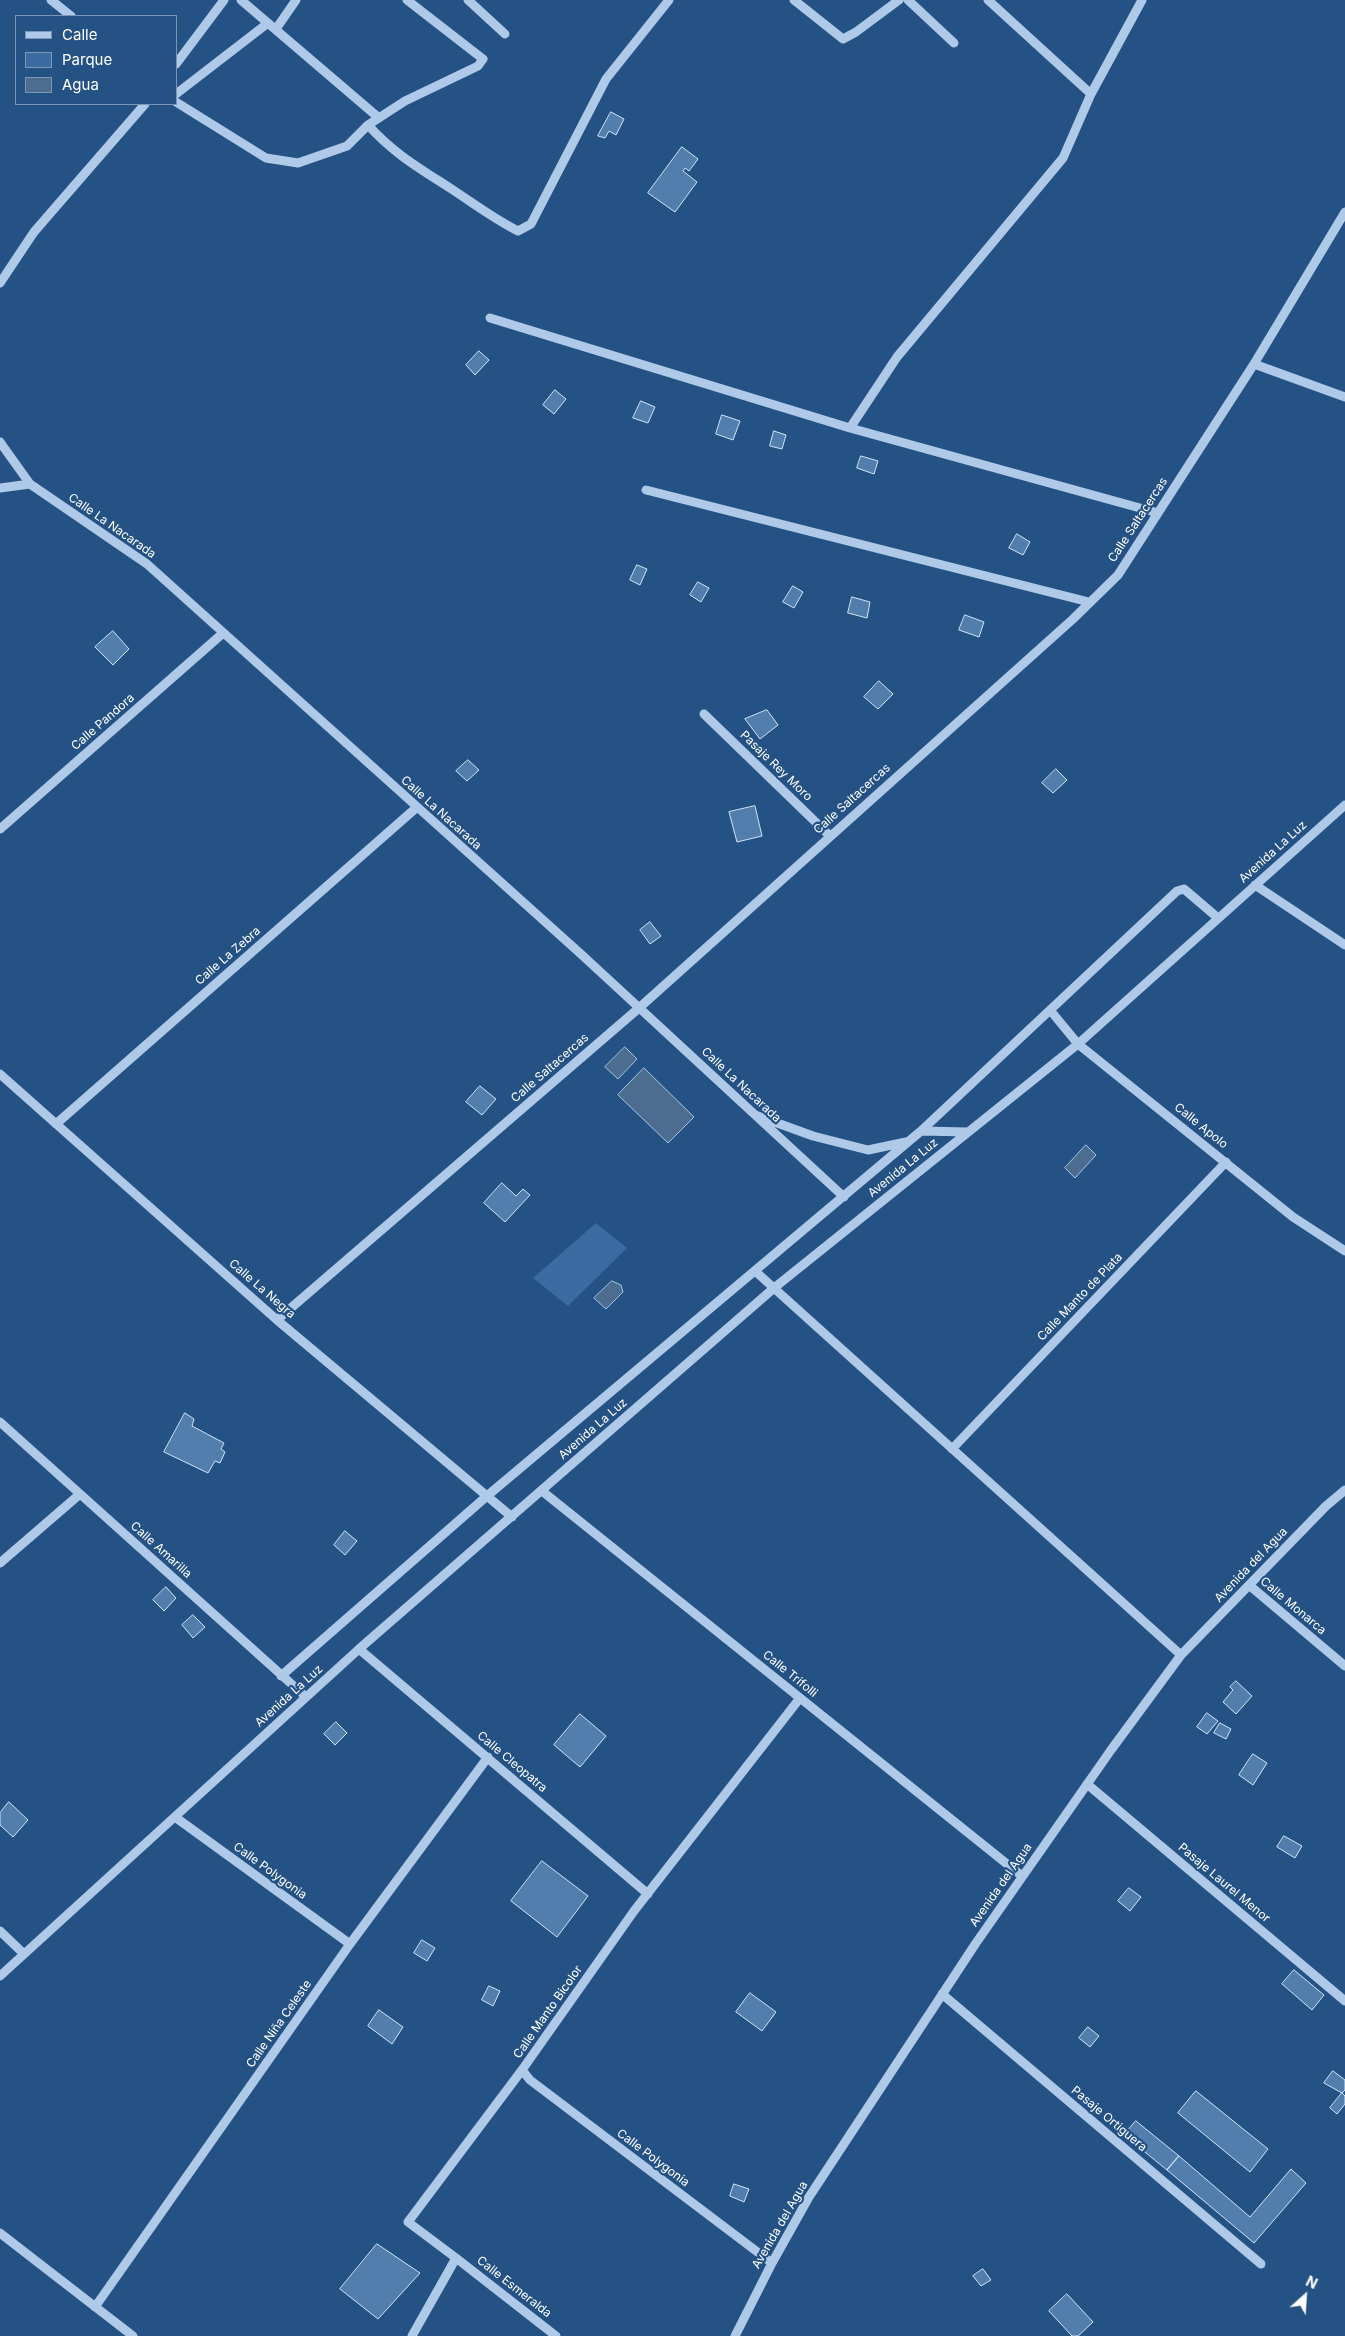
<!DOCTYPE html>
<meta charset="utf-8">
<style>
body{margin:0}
#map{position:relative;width:1345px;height:2336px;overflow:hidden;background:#255284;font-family:Inter,sans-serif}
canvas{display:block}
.legend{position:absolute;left:15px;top:15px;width:162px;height:90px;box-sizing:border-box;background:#255284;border:1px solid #7c97b5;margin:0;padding:6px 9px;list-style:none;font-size:15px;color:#fff}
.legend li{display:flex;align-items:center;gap:10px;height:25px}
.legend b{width:25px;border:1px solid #7c97b5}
.north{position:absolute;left:1280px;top:2271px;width:50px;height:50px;-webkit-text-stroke:4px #255284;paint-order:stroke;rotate:26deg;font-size:14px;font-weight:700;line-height:20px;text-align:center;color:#fff}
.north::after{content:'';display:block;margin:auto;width:18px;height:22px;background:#fff;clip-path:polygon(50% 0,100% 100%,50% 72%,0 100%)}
</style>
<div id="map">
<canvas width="1345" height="2336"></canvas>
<ul class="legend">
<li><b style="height:6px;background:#afcae8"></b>Calle</li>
<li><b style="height:14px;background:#3a6ca1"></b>Parque</li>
<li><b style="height:14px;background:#4d6d90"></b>Agua</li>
</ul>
<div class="north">N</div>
</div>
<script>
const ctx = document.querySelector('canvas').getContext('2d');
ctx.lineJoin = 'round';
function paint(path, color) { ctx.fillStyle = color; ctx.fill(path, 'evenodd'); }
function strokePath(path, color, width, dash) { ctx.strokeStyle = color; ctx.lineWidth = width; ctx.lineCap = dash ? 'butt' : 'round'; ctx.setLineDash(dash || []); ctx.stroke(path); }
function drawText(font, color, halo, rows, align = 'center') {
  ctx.font = font + ' Inter,sans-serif'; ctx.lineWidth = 4.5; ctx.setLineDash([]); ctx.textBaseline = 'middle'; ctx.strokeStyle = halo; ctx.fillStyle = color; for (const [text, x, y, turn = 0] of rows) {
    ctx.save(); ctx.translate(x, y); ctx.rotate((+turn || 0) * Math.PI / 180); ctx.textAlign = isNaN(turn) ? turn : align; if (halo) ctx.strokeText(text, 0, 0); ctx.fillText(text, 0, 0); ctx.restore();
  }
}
const green = new Path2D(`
 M596,1223l31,25 -59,58 -35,-28z`);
const water = new Path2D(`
 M625,1047l12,12 -19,20 -13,-12z
 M644,1068l50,49 -26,26 -50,-48z
 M1086,1145l10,10 -21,23 -10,-10z
 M612,1281l9,4 2,7 -17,17 -12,-11z`);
const building = new Path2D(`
 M611,112l13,7 -8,16 -7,-4 -4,7 -7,-2z
 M682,147l16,12 -9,12 -4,-3 -2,3 14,11 -22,30 -27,-19z
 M479,351l10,9 -14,15 -9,-10z
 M555,390l11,9 -12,15 -11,-9z
 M641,401l14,6 -7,16 -15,-5z
 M722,415l18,6 -7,19 -17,-6z
 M774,431l12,4 -4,14 -12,-3z
 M861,456l17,5 -4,13 -17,-6z
 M1017,534l13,8 -7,13 -14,-7z
 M637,565l10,4 -7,16 -10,-5z
 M698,582l11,6 -8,14 -11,-7z
 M793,586l10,6 -9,16 -11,-6z
 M852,597l18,5 -3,16 -19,-5z
 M965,615l19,7 -5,15 -20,-7z
 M113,631l16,18 -16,16 -18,-18z
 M879,681l14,13 -15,15 -14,-12z
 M767,710l11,15 -18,14 -15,-20z
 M468,760l11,10 -12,11 -11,-10z
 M1056,769l11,11 -14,13 -11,-10z
 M755,806l7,30 -25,6 -8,-30z
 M650,922l11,14 -11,8 -10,-14z
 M480,1086l16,13 -14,16 -16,-13z
 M502,1183l14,13 7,-7 7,6 -25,27 -21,-19z
 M185,1413l9,6 -2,7 32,17 -3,6 4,3 -5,11 -5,-2 -7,12 -44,-21z
 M345,1531l12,10 -12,14 -11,-10z
 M166,1587l10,11 -12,13 -11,-11z
 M193,1615l12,12 -12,11 -11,-13z
 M1236,1681l16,15 -16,18 -13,-12 10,-12 -3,-3z
 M1207,1713l11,8 -11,13 -10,-7z
 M580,1714l26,22 -26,31 -26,-22z
 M336,1722l11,11 -12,12 -11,-11z
 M1220,1723l11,6 -5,10 -12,-6z
 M1253,1754l14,9 -14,22 -14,-10z
 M9,1802l19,18 -15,17 -13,-12v-12z
 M1284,1836l18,10 -7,12 -18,-11z
 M542,1861l46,35 -31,41 -46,-36z
 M1129,1888l12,9 -11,14 -12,-10z
 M422,1940l13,8 -8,13 -13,-8z
 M1294,1970l30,25 -12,15 -30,-26z
 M489,1986l11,5 -7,15 -11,-6z
 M750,1993l26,19 -14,19 -26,-19z
 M379,2010l24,17 -11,17 -24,-18z
 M1088,2027l11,9 -9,11 -11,-9z
 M1333,2071l12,9v10l-3,3 -18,-10z
 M1196,2091l72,58 -18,23 -72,-59z
 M1342,2093l3,3v8l-8,10 -7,-6z
 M1136,2121l43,35 -12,14 -43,-35z
 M1179,2156l71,61 41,-48 15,14 -52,60 -87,-73z
 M734,2184l15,5 -5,13 -14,-6z
 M377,2244l43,29 -42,46 -38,-30z
 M983,2269l8,11 -10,6 -8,-10z
 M1067,2294l26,28 -15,14h-6l-23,-25z`);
const minor = new Path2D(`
 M51,0l20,16
 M241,0l138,118
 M468,0l37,34
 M794,0l49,39 13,-7 43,-32
 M908,0l46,43
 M988,0l103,94
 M276,29l20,-29
 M176,64l48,-64
 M176,94l92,-71
 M176,102l90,56 32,5 49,-17 21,-21 37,-24 73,-35 5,-7 -76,-59
 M368,125c25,28 51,43 82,63 23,15 44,31 68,43l13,-7 75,-145 63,-79
 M0,283l34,-51 111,-128
 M490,318l360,110 308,85
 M1254,364l91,33
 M850,428l47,-71 166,-199 28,-64 51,-94
 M0,442l30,42
 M0,488l30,-4 117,80 435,391 262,242
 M646,490l443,112
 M704,714l126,122
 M0,829l222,-195
 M1255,885l90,60
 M1050,1010l28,34 215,173 52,34
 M0,1074l277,246 235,197
 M758,1116l55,20 55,14 38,-8
 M56,1124l360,-316
 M921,1131l47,1
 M755,1271l426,384
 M277,1320l362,-312 434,-389 45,-44 136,-211 91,-152
 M0,1422l306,275
 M952,1449l274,-287
 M542,1491l480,385
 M0,1563l80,-69
 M1249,1585l96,81
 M359,1649l289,245
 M281,1676l206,-180 434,-365 256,-240 7,-2 34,29
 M1087,1784l258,217
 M175,1817l175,127
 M0,1931l24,23
 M0,1976l359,-327 415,-361 304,-244 267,-239
 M942,1994l319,270
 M522,2070l8,10 242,183
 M0,2233l133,103
 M456,2258l100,78
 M95,2307l255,-363 138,-187
 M412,2336l44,-78 -48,-36 114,-152 112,-159 166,-213
 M735,2336l37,-73 37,-66 167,-254 135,-193 70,-95 145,-149 19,-16`);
const streetNames = [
 ["Calle Saltacercas",1138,520,-57],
 ["Calle La Nacarada",112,526,35],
 ["Calle Pandora",103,722,-41],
 ["Pasaje Rey Moro",776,766,44],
 ["Calle Saltacercas",852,799,-42],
 ["Calle La Nacarada",441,813,42],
 ["Avenida La Luz",1273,852,-42],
 ["Calle La Zebra",228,956,-41],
 ["Calle Saltacercas",550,1068,-41],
 ["Calle La Nacarada",741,1085,43],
 ["Calle Apolo",1201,1126,39],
 ["Avenida La Luz",903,1168,-39],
 ["Calle La Negra",262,1289,41],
 ["Calle Manto de Plata",1080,1297,-46],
 ["Avenida La Luz",593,1429,-41],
 ["Calle Amarilla",161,1550,42],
 ["Avenida del Agua",1251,1565,-46],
 ["Calle Monarca",1293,1606,40],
 ["Calle Trifolli",790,1674,39],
 ["Avenida La Luz",289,1696,-42],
 ["Calle Cleopatra",512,1762,40],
 ["Calle Polygonia",270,1871,36],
 ["Pasaje Laurel Menor",1224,1883,40],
 ["Avenida del Agua",1001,1885,-55],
 ["Calle Manto Bicolor",548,2012,-55],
 ["Calle Niña Celeste",279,2024,-55],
 ["Pasaje Ortiguera",1109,2119,40],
 ["Calle Polygonia",653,2158,37],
 ["Avenida del Agua",780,2225,-60],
 ["Calle Esmeralda",514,2287,38]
];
paint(green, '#3a6ca1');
paint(water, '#4d6d90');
strokePath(water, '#a3c6e8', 1);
paint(building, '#527eae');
strokePath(building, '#d2e4f6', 1);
strokePath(minor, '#afcae8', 9);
drawText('12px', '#fff', '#255284', streetNames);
</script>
